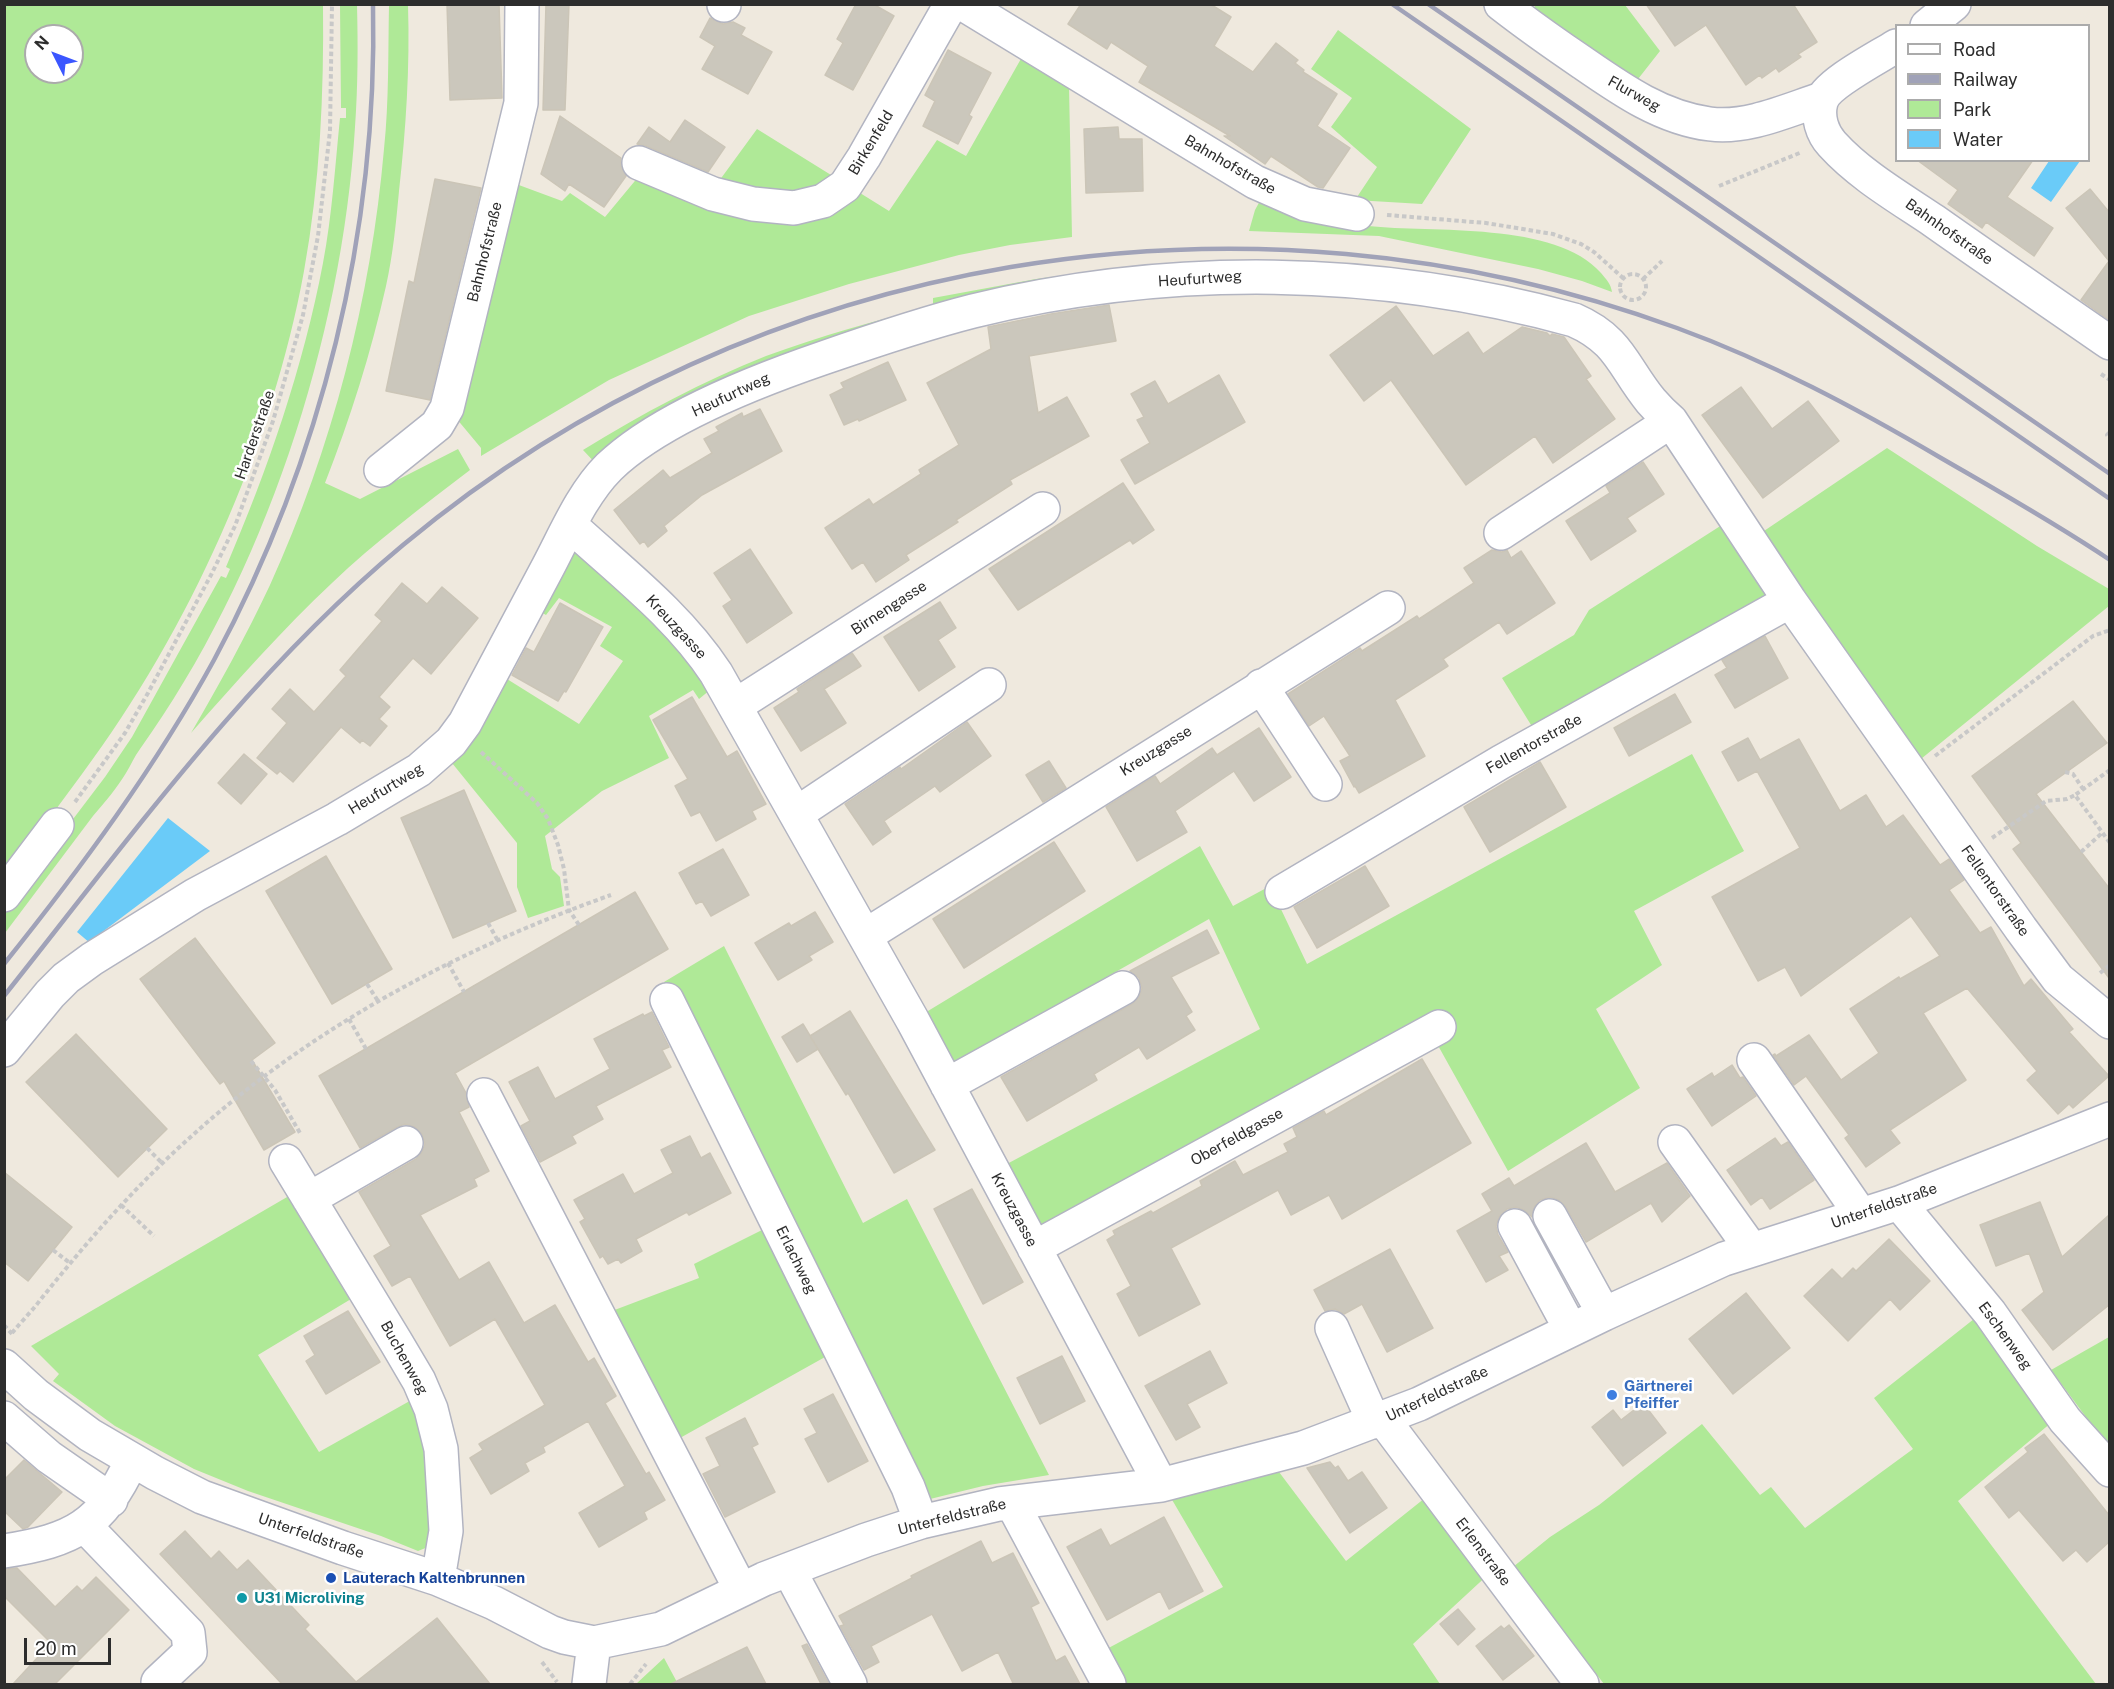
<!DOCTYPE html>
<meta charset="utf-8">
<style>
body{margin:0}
#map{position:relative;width:2114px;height:1689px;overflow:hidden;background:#efe9de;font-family:"Public Sans",sans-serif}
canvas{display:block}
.frame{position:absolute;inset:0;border:6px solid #2d2d2d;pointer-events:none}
.legend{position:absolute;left:1895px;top:24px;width:195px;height:138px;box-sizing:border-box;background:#fff;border:2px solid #ababab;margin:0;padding:8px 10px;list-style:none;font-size:18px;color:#2d2d2d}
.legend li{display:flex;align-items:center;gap:12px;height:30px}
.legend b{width:30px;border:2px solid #ababab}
.north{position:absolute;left:24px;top:24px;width:60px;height:60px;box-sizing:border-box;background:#fff;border:2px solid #ababab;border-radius:50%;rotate:312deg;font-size:16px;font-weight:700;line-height:24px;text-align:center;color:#2d2d2d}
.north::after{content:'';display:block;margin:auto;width:21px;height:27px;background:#3b56ff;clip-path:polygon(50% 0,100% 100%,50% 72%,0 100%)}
.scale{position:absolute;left:24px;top:1638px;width:87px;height:27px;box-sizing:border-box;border:3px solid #2d2d2d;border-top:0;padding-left:8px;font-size:18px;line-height:21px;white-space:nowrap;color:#2d2d2d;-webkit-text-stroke:4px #fff;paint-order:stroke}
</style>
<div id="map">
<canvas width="2114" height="1689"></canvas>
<div class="frame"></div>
<ul class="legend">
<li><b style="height:8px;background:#fff"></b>Road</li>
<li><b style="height:8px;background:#a0a2b8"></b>Railway</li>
<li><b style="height:16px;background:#afe997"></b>Park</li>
<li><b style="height:16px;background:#6acbf8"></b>Water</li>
</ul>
<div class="north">N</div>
<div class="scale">20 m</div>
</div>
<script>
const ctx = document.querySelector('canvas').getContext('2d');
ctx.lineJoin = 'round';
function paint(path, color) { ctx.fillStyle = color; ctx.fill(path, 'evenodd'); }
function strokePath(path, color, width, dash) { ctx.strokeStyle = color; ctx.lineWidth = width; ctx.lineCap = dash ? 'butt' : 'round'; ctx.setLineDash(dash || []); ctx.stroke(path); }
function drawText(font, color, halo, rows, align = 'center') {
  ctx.font = font + ' "Public Sans",sans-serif'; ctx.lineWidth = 5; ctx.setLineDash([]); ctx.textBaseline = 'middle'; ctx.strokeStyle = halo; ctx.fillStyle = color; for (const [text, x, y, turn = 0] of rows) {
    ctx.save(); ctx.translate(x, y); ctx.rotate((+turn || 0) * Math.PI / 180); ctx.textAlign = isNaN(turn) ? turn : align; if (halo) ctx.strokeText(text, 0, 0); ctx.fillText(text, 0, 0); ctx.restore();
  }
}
const green = new Path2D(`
 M5,5h318c1,89 -3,178 -19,266 -32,175 -115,360 -222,503 -16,22 -32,43 -48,65 -9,13 -18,27 -29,38zM36,36h36v36h-36z
 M340,5h17c1,40 1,81 -2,122 -13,212 -91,450 -215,622 -6,8 -9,16 -14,24 -9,15 -21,29 -33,43l-88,117 -1,-23 101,-133 27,-40 89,-161 5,2 4,-9 -4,-2c42,-98 77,-199 97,-304 9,-48 12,-96 17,-145h6v-10h-5z
 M389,5h19c2,62 -2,124 -9,186 -3,32 -6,64 -13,95 -15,67 -36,133 -61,197l35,16 98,-50 12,21c-47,36 -95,72 -138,113 -50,47 -96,99 -141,150 28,-48 55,-97 79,-148 62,-136 101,-286 114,-436 5,-48 4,-96 5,-144z
 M1536,5h89l35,46 -29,37 -101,-76z
 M1338,30l133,99 -49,75 -67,-4 22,-33 -46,-40 21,-29 -41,-29z
 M1022,57l47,29 3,151 -62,8 -51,10 -110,29 -100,32 -140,64 -128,76v-8l-30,-36 57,-231 54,20 8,-8 35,24 34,-41 64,27 54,-74 132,82 48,-71 29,16z
 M1261,199c24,6 47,12 71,18 11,3 24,8 36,9 64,7 188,-5 233,47 5,6 10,11 11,19l-30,-11 -44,-12 -159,-33 -130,-5 6,-21z
 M1155,267l-168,31 -388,169 -16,-17c58,-36 120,-69 183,-94 55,-20 111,-36 167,-50v-8l103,-19 60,-8z
 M1887,448l150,98 72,43v17l-193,157 -155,-230z
 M1725,523l49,79 -238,131 -34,-55 72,-43 15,-25z
 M570,540l104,91 36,59 -11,9 -6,-9 -44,26 20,42 -67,33 -57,45 7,33 8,8 4,29 -36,12 -11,-31v-44l-65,-80 47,-89 80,50 44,-63 -23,-15 12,-19 -53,-29 -13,17 -13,-8z
 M1692,754l52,97 -110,60 28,54 -66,44 44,79 -132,83 -82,-147 -387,212 -34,-71 255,-136 -51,-110 -261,148 -25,-53 277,-168 33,60 37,-20 37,78z
 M724,946l139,277 44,-24 142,276 -66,11 -57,14 -262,-518z
 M294,1193l62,103 -98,59 61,97 96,-54 21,75 -8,74 -10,4 -37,-15 -133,-45 -54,-22 -79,-43 -62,-45 6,-7 -28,-28z
 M768,1227l66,125 -163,91 -67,-129 95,-36 -5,-14z
 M1979,1315l79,102 -100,84 138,183h-492l-91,-117 37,-30 49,-32 103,-81 58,71 11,-8 34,41 108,-79 -39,-51z
 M2109,1337v111l-58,-78z
 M1279,1472l67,89 84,-67 62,77 -79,73 27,40h-321l-18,-32 122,-65 -52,-89 53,-11z
 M664,1658l14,26h-42z`);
const water = new Path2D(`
 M2049,161h31l-29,41 -20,-14z
 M168,818l42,33 -113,85 -7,7 -13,-11z`);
const building = new Path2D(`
 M447,4h52l3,94 -52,2z
 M546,4h23l-4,106h-22z
 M856,4h17l21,12 -41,74 -28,-15 18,-32 -6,-4z
 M1081,4h129l21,13 -17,29 39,26 23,-29 22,17 -3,3 9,7 -1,2 34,22 -20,32 33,22 -27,40 -5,-1 -47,-31 -6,8 -41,-28h6l-91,-54 9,-16 -37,-24 -4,7 -39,-25z
 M1646,4h147l24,38 -19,12 3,3 -22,15 -3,-4 -14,10 -2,-3 -14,10 -40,-60 -31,21z
 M710,18l13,6 10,-2 12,6 -4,7 31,17 -24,42 -46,-25 13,-23 -15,-9z
 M948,50l43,23 -22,42 3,2 -14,27 -35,-18 12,-25 -10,-6z
 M560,116l61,42v8l5,10 -22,31 -35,-23 -4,7 -24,-17z
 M685,120l40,27 -17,25 -62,-26 -9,-2 12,-17 21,15z
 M1118,127l1,12h23l1,52 -57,2 -2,-64z
 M1917,160h116l-26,37 46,31 -19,28 -48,-34 -4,6 -34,-24 10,-14z
 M435,179l46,9 -51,212 -44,-9 23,-110 5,2z
 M2090,189l19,23v108l-28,-20 28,-39 -43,-53z
 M1109,305l7,36 -87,15 9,57 29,-16 22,39 -79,44 2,4 -56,36 2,2 -52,33 3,5 -33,22 -13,-20 -11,7 -27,-41 44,-29 4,6 48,-31 -2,-4 40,-25 -32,-62 64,-34 -3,-22 63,-13z
 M1396,306l37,50 35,-24 15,22 39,-27 25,6 3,3 2,-2 12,3 27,39 -5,3 29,40 -62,44 -18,-27 -69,49 -75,-105 -27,21 -34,-46z
 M888,362l18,38 -47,21 -1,-2 -14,6 -14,-30 14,-7 -3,-5z
 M1219,375l26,47 -110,62 -14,-24 29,-17 -13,-23 7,-3 -13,-23 24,-13 13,23z
 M1741,387l31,42 36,-28 31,40 -76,57 -61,-83z
 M760,409l22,42 -80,44 -38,31 3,5 -19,16 -4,-6 -4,3 -26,-34 49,-40 7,8 42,-25 -8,-14 15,-8 -3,-4 26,-14 1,4z
 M1643,462l21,32 -37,24 9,13 -45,29 -25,-39 44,-28 -4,-7z
 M1123,483l31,47 -21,14 -3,-4 -112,70 -29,-41z
 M750,549l42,64 -45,30 -24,-37 9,-6 -18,-27z
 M1492,550l10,2 5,-2 4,8 10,-7 34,52 -48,31 -8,-12 -56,37 5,7 -53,34 30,56 -66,37 -4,-7 -1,1 -14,-26 10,-5 -26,-40 -15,10 -21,-32 72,-46 2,3 55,-35 2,3 55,-36 -10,-15z
 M402,583l25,21 15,-17 36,31 -47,56 -18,-16 -34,39 11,10 -11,12 8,7 -17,20 -8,-6 -2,3 -19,-16 -48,55 -13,-11 -3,3 -20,-16 30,-35 -15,-14 18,-20 24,23 32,-36 -6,-6 42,-49 -7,-6z
 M940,602l16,26 -18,12 17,27 -36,24 -35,-54z
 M560,603l43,24 -37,65 -2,-1 -6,10 -46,-26 14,-27 8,4z
 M1765,636l23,42 -53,30 -20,-33 12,-7 -5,-8z
 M852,653l9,13 -37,23 22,34 -45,28 -27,-43 25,-16 -2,-3z
 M1675,694l16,28 -62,34 -15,-28z
 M692,697l35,60 10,-6 29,53 -14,7 4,8 -40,22 -16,-29 -9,4 -16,-30 13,-7 -35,-59z
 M2073,701l34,42 -71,51 73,94v90l-96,-129 8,-6 -49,-67z
 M967,722l24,34 -51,36 -5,-6 -51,35 7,11 -18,13 -28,-41 55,-37 1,2z
 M1259,728l32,49 -37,24 -20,-30 -59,40 12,21 -50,29 -31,-54 49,-31 5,8 52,-36 5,7z
 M1748,738l12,22 39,-21 41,72 26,-16 20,32 17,-12 37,50 9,-6 15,21 -15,10 31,43 11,-6 33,59 7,-7 42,50 -4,3 40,44 -36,32 -4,-4 -11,10 -31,-34 10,-9 -70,-83 -44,25 43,67 -76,50 10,13 -34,24 -21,-29 4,-3 -43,-59 -12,9 -21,-30 2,-1 1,2 33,-21 32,45 38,-27 -29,-44 49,-32 1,2 40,-23 -29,-40 -110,80 -16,-29 -27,14 -46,-84 88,-49 -43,-77 -19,10 -16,-29z
 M244,754l23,20 -26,30 -23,-21z
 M1049,761l17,27 -23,14 -17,-27z
 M1540,762l26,45 -76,45 -26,-45z
 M464,790l52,121 -63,27 -52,-120z
 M1054,842l31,49 -121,77 -31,-49z
 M723,849l26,46 -38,21 -9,-15 -6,3 -17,-31z
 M326,856l66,113 -60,35 -66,-113z
 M1365,866l24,40 -72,42 -23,-41z
 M635,892l33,57 -213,124 11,20 3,14 -10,5 30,59 -15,8 3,7 -57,29 39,65 30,-18 35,61 31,-18 33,57 6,-4 22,38 -11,7 41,71 3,-2 16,28 -21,12 3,7 -48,28 -20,-34 46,-27 -37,-65 -45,26 2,5 -20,11 4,8 -38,23 -21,-36 13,-8 -4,-6 66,-39 -50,-86 -45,27 -40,-70 -18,10 -18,-30 17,-10 -32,-54 57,-33 6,-7 3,-8 -3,-10 -7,-7 -10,-3 -8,3 -37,21 -41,-72z
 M815,912l18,30 -24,14 3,4 -34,20 -23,-37 34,-20 2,3z
 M1207,930l12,23 -48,24 21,35 -6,4 9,14 -48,29 -8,-12 -45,27 3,6 -70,41 -26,-44 131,-73 7,-7 3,-9 -3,-10 -9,-7z
 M195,938l80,105 -23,17 43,72 -31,18 -40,-69 -4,3 -80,-105z
 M850,1011l85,139 -41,23 -46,-80 -2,2 -36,-59z
 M652,1012l17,35 -7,3 9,17 -75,39 7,13 -31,17 4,7 -36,19 -19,-36 9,-5 -21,-39 29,-15 17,32 55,-30 -16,-30 49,-25 1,2z
 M803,1024l15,25 -21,13 -15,-25z
 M76,1034l91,95 -49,48 -92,-95z
 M1422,1059l49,84 -129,76 -13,-24 -38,20 -13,-25 -107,58 29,56 -61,32 -22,-42 14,-8 -24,-46 8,-5 -2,-4 38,-20 2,2 49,-27 -2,-5 35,-20 8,14 45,-23 -4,-8 13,-7 -4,-9 31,-17 2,4z
 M1732,1065l8,13 3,-1 13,19 -44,30 -25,-37 25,-16 2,4z
 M690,1136l11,22 9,-5 21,40 -42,22 -2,-3 -51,27 6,12 -21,12 -3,-4 -10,5 -5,-8 -3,2 -20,-36 5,-3 -11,-19 49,-26 11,20 39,-21 -12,-23z
 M1775,1138l6,8 7,-4 26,38 -44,29 -8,-12 -11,8 -24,-35z
 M1586,1143l29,49 52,-29 23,33 -28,26 -11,-19 -65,39 -20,-35 -7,-7 -9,-3 -10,3 -6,7 -2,10 -8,-7 -8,-3 -9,2 -8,8 -3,9 2,9 10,17 -9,4 9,14 -22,12 -29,-51 35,-20 -10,-17 27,-16 5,8z
 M4,1172l68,55 -44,54 -24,-19z
 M972,1189l51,93 -40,22 -49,-95z
 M2040,1202l22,55 47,-42v90l-56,45 -31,-40 22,-18 -15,-39 -33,13 -16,-41z
 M1889,1239l41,42 -30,29 -10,-11 -42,42 -44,-45 28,-27 10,10 11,-11 3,3z
 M1390,1249l43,79 -46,24 -25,-48 -18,10 -9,-5 -10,2 -11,-21z
 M1746,1293l44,55 -57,46 -44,-55z
 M348,1311l32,51 -54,32 -20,-33 9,-6 -11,-19z
 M1210,1351l17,32 -40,21 13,23 -24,13 -31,-54z
 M1062,1356l23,45 -45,23 -23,-46z
 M833,1394l35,67 -40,21 -23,-43 12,-6 -13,-24z
 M1643,1403l23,30 -43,33 -31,-39 21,-17 8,10z
 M745,1418l13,26 -6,3 23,45 -50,25 -22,-43 17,-8 -14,-28z
 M2044,1434l65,81v27l-22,20 -11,-12 -13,11 -44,-51 -10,8 -24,-31 43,-35 -3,-4z
 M24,1460l38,32 -34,35 -5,2 -19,-18v-31z
 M1330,1462l5,6 3,-2 10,15 14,-9 25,36 -37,25 -43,-65z
 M1164,1517l39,74 -34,18 -9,-18 -53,29 -40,-73 34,-18 9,17z
 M185,1531l26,28 8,-8 18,19 11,-10 61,65 -4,4 51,53 81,-64 53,66h-208l-122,-130z
 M981,1541l11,22 21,-10 26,50 -8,4 25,54 9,-5 15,28h-69l2,-1 -15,-31 -36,19 -30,-57 -61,32 8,16 -15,8 -24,-44 4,-1 -5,-9 73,-38 -1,-2z
 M17,1568l38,39 22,-21 5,5 14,-14 33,33 -74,74h-42l38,-41 -47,-47v-27z
 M1458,1609l17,20 -17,16 -18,-21z
 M1509,1625l25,31 -31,24 -27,-34 25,-20 3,3z
 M807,1644l22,40h-8l-19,-38z
 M747,1647l19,37h-95z`);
const path = new Path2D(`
 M1719,186l83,-34
 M1387,215l99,8 67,11 28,10 13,8 29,26
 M1620 287a13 13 0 1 1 26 0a13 13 0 1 1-26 0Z
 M1643,279l19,-18
 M2101,374l9,6
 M2110,432l-3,3 3,2
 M481,752l56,51 11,16 10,26 6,24 5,41 10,15
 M1935,756l158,-120 17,-6
 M2110,770l-35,25 35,48
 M2065,772l8,2 10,15
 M75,802l50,-69 23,-40 63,-118 24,-49 38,-105 30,-106 15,-79 12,-105 2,-127
 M1992,838l54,-37 21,-2 8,-4
 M2081,852l21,-19
 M488,923l10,18
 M448,963l16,29
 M2100,973l10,-8
 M367,984l11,17
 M349,1019l17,30
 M251,1061l24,29 25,43 -1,1
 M147,1148l15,15
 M121,1205l33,31
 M53,1250l17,13
 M4,1325l9,10
 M12,1333c9,-11 20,-22 29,-34 45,-56 91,-109 144,-157 122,-112 271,-192 426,-247
 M542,1662l15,20
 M630,1684l16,-20`);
const minor = new Path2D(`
 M963,4l292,178 50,22 52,10
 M1501,4c27,21 54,40 82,59 39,27 79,55 127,61 37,5 78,-14 112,-25
 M724,5v-1
 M1927,26l27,-22
 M1896,46c-17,11 -70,38 -75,56 -4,15 1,31 11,42 28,31 68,54 102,77 58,41 117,81 176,122
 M639,163l74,31 40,10 41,4 29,-7 22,-15 19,-29 87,-153
 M381,470l56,-45 10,-17 74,-305 1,-99
 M570,525c51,47 108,90 146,148l197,348 248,464
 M1501,533l170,-112
 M1261,686l64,98
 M735,706l308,-197
 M796,814l193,-129
 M1282,892l219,-130 289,-161
 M4,895l53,-70
 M865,936l523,-328
 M667,1000l241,487 13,35
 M4,1050l46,-56 16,-16 26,-19 103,-64 142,-76 82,-49 32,-28 14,-19c28,-52 55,-104 83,-156 18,-34 34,-73 61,-100 51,-49 147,-86 214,-109 49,-17 99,-34 150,-47 198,-48 405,-45 601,9 46,20 49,47 77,81 6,7 13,14 20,20l119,180 231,328 37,50 52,43
 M1754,1060l107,155
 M947,1085l176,-97
 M484,1095l257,495
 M1675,1142l77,108
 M286,1161l110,181 23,39 12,28 10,40 5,82 -8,48
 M309,1199l97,-56
 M1899,1203l91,110 75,107 45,50
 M1550,1216l54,98
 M1515,1226l56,104
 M1034,1248l405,-221
 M1332,1328l42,94
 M4,1366l32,29 54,40 65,38 47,24 141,51 95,31 56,24 56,29 14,5 30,6 67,-14 103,-50 102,-39 55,-18 78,-18 162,-19 142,-37 116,-44 185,-90 120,-55 175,-56 211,-84
 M4,1418l45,39 62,43
 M1383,1419l199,265
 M1012,1503l97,181
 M84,1525l104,108 2,19 -32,30
 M4,1551c70,-11 97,-25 128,-91
 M789,1570l61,114
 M589,1684l5,-41`);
const rail = new Path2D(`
 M1392,4l718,495
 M1428,4l682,470
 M4,964c77,-96 151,-196 210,-304 108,-201 164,-428 159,-656
 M4,996c125,-157 244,-322 399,-451 352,-294 844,-375 1274,-217 93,34 179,80 264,130 57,33 114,65 169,102`);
const markers = [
 [1612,1395,6,"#3f7fe0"],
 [331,1578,6,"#1a4fb4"],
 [242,1598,6,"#0f9aa8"]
];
const streetNames = [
 ["Flurweg",1634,94,29],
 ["Birkenfeld",871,143,-59],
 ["Bahnhofstraße",1230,165,30],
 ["Bahnhofstraße",1949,232,35],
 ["Bahnhofstraße",485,252,-76],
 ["Heufurtweg",1200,279,-4],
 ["Heufurtweg",731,395,-25],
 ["Harderstraße",255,435,-71],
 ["Birnengasse",889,608,-33],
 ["Kreuzgasse",676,627,47],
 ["Fellentorstraße",1534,744,-29],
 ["Kreuzgasse",1156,751,-32],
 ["Heufurtweg",386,789,-31],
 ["Fellentorstraße",1995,891,55],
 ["Oberfeldgasse",1237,1137,-29],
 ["Unterfeldstraße",1884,1206,-19],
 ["Kreuzgasse",1014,1210,62],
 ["Erlachweg",796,1260,64],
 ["Eschenweg",2005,1336,54],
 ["Buchenweg",404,1358,61],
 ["Unterfeldstraße",1437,1394,-25],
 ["Unterfeldstraße",952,1517,-14],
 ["Unterfeldstraße",311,1536,19],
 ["Erlenstraße",1483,1552,53]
];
const shopNames = [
 ["Gärtnerei",1624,1386],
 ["Pfeiffer",1624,1403]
];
const transitNames = [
 ["Lauterach Kaltenbrunnen",343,1578]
];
const cultureNames = [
 ["U31 Microliving",254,1598]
];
paint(green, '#afe997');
paint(water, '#6acbf8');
paint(building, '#cbc7bc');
strokePath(building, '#cbc5b7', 1.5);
strokePath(minor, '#b2b4c1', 36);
strokePath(path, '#c8c8c8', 4, [4.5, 3]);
strokePath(minor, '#fff', 33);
strokePath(rail, '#a0a2b8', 4.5);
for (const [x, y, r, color] of markers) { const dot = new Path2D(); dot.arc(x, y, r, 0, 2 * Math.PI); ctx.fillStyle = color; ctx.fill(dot); strokePath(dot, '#fff', 2); }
drawText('15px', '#2d2d2d', '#fff', streetNames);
drawText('bold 15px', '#366cbe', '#fff', shopNames, 'left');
drawText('bold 15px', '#164399', '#fff', transitNames, 'left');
drawText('bold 15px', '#0d838f', '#fff', cultureNames, 'left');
</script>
